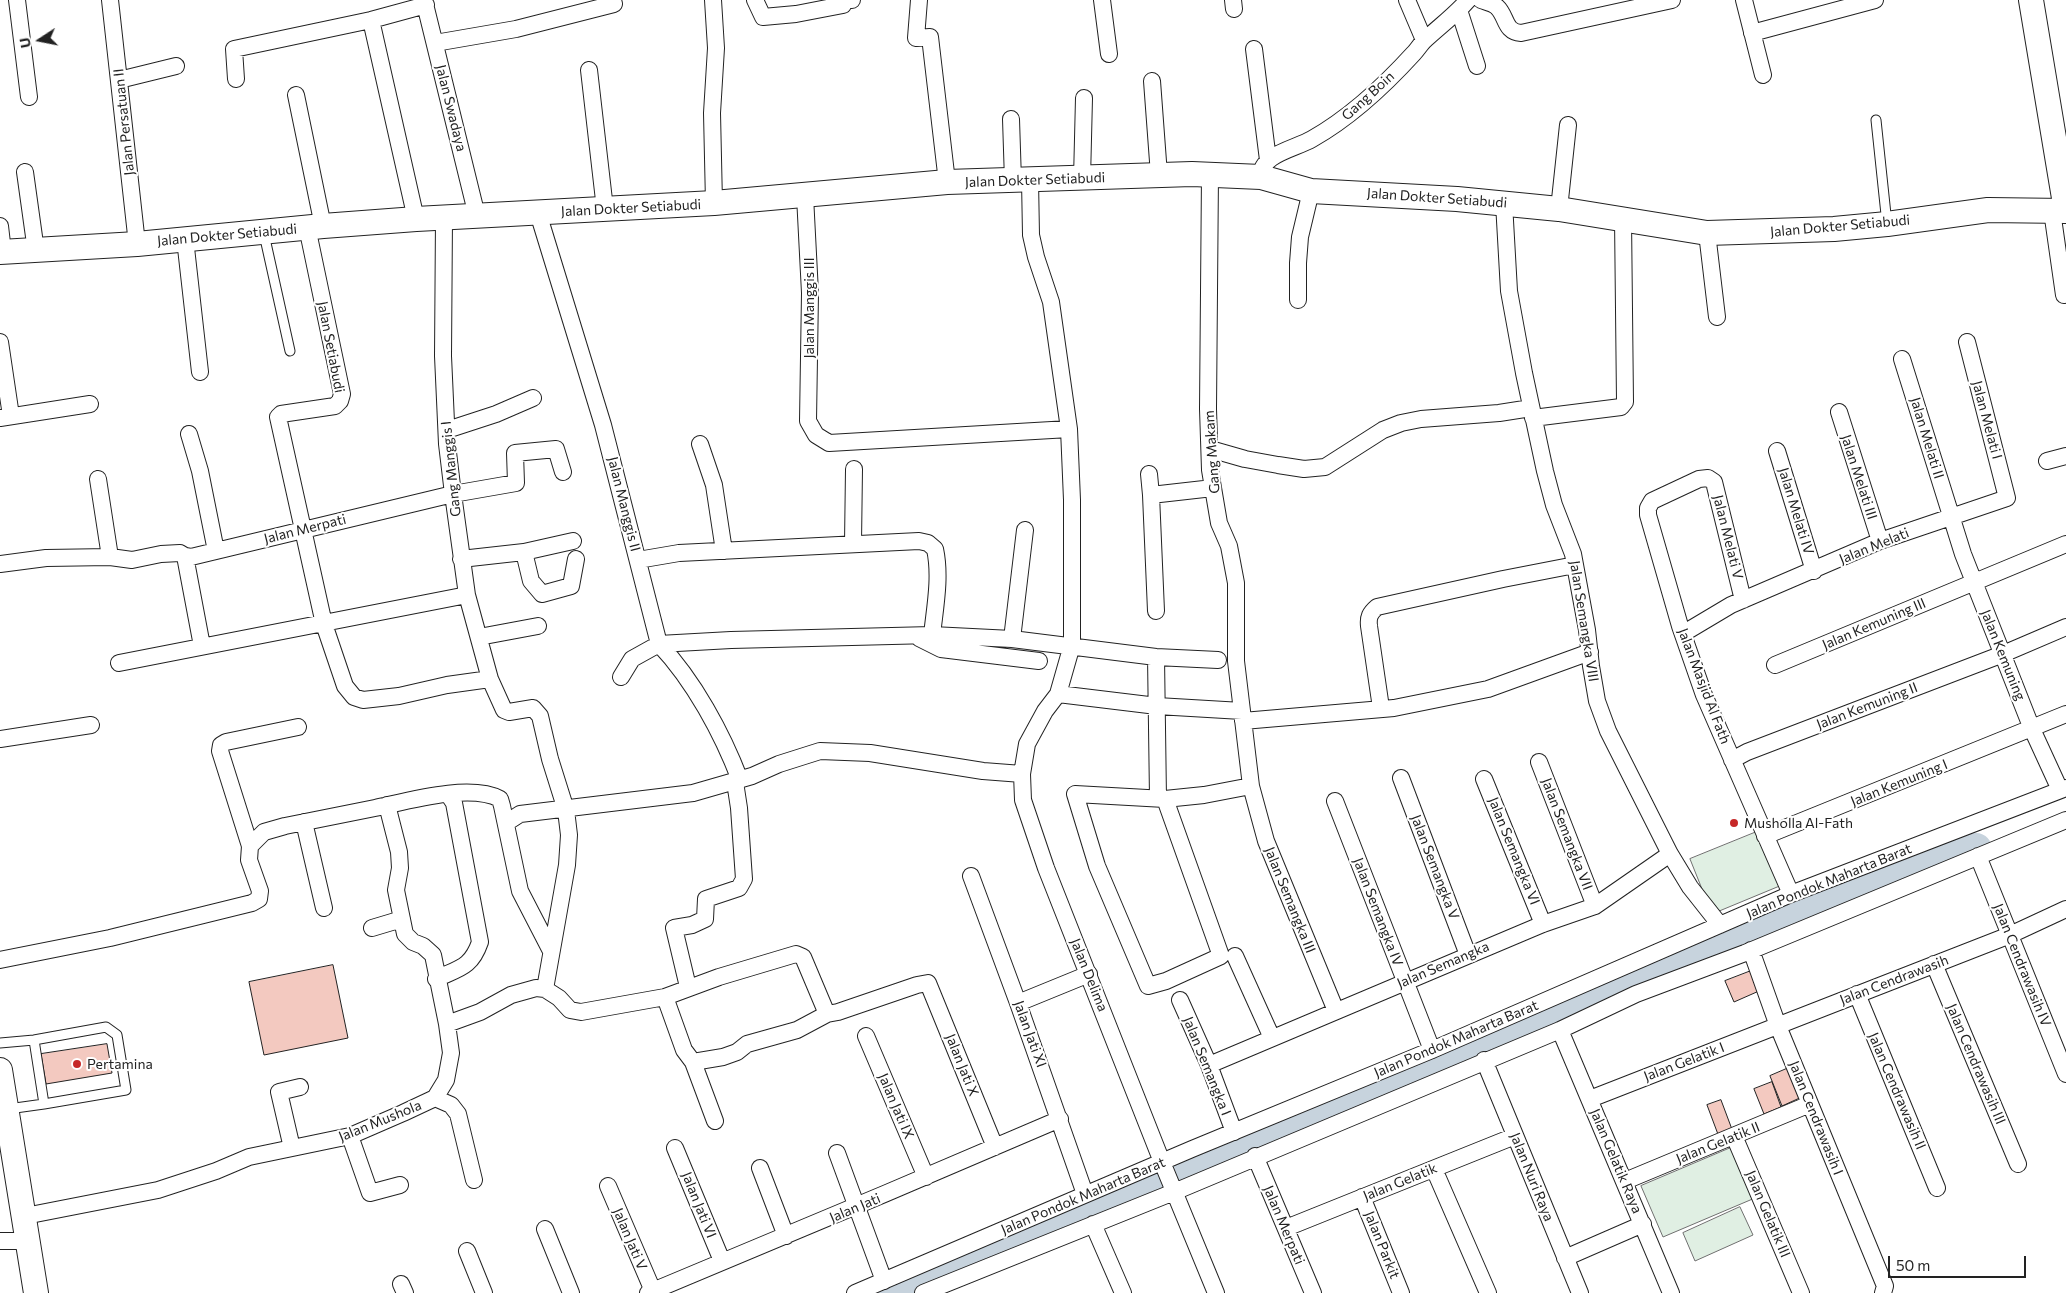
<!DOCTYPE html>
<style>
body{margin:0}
#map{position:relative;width:2066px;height:1293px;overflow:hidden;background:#fff;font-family:Commissioner,sans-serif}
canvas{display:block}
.north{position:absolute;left:15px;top:15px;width:50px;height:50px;-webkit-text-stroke:4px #fff;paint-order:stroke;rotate:259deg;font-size:14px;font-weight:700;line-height:20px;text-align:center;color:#222}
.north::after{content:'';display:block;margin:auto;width:18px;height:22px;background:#222;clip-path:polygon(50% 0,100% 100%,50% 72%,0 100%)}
.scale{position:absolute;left:1888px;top:1256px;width:138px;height:22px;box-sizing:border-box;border:2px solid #222;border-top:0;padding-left:6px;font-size:15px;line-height:18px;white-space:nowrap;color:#222;-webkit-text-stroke:4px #fff;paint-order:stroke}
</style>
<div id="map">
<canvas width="2066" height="1293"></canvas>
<div class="north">U</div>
<div class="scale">50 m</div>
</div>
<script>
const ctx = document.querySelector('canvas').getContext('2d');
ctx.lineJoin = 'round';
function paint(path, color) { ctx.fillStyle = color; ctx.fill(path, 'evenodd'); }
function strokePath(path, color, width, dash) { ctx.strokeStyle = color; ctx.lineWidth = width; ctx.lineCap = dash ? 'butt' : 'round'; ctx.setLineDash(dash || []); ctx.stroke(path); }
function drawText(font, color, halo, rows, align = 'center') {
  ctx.font = font + ' Commissioner,sans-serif'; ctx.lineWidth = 4; ctx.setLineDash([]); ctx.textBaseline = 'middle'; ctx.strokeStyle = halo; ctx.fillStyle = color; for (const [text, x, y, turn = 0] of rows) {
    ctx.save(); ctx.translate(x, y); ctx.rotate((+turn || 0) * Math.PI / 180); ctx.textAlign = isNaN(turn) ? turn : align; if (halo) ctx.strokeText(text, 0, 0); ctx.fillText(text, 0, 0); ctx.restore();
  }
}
const green = new Path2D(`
 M1759,831l23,54 -70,29 -22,-55z
 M1740,1144l22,51 -99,42 -22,-51z
 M1740,1207l13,28 -58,26 -12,-28z`);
const river = new Path2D(`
 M894,1293l388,-160 448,-192 246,-92`);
const building = new Path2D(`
 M333,965l15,73 -84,17 -15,-73z
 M1751,971l8,20 -25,11 -9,-21z
 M107,1044l5,29 -66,11 -5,-30z
 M1791,1067l13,29 -22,10 -12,-30z
 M1772,1082l9,25 -17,7 -10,-25z
 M1721,1100l12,32 -14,5 -12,-32z`);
const lane = new Path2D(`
 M1876,120l11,104
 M264,234l26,117
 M0,1043l34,-3 72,-13 11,8 9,55 -82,14 -10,-64
 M8,1109l36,-5`);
const street = new Path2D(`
 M17,0l12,97
 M110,0l27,244
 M424,0l53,216
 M713,0l3,48 -4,65 2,90
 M755,0l8,17 33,-3 47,-9 2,-5h7
 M919,0l-3,38 14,-1 17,145
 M1102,0l7,54
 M1233,0l1,9
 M1407,0l17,40
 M1481,0c5,2 12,3 16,7 10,9 7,25 24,26l151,-33
 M1744,0l19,75
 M1459,10l18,56
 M371,20l45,199
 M1752,33l123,-33
 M435,43l81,-14 98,-25 -1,-4
 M1254,49l14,111
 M589,70l16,139
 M236,79l-2,-30 137,-29 55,-15
 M119,80l57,-14
 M1152,81l7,94
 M296,95l27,131
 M1011,119l2,62
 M25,172l11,79
 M1210,174l-2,235 2,61 9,53 10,23 7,37v78l15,125 15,55 70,170
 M1261,177c-1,-23 34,-28 51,-38 39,-22 72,-53 102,-86 4,-4 7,-10 12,-14 14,-13 29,-24 42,-39
 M1082,179l2,-81
 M1030,180l1,55 5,22 15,45 18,127 3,71v145l-14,49 -13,17 -18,33 -5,30 1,26 23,68 116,294 54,131
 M805,196l5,97 -2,128 8,14 13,8 240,-14
 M1504,203l5,88 15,82 21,98 9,34 19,49 14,76 4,36 6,35 11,30 62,123 20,33 30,38
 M1559,209l9,-84
 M2052,211l12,84
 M538,213l65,212 56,219c35,37 63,89 81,136
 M444,218l-1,138 4,88 6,50 14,101 23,84 14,31 5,2 24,-4 7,8 10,43 16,51 3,25 -2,30 -22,124
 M0,226l3,26
 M307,227l35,167 -2,7 -5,5 -54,8 -3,3 46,207 21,62 9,11 9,3 36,-4 48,-11 43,-6
 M1707,233l10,84
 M185,239l15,133
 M1298,300v-37l2,-26 11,-46
 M0,342l11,74
 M1902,359l61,195 69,175 28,61
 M1839,412l41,129
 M0,418l90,-14
 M1533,418l88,-11 4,-5 -2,-184
 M447,430l49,-16 37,-16
 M189,434l11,37 16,80
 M700,444l14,41 10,66
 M1210,449l35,10 33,6 26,4 21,-2 58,-37 18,-7 20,-4 78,-6 32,-5
 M1777,451l37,120
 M2047,461l19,-5
 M1149,474l2,21 5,116
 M98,479l12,78
 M1151,495l62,-7
 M853,543l1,-74
 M524,552l49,-11
 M185,556l17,90
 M461,559l63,-7 7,29 11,13 29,-8 5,-27
 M638,560l41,-7 240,-12 9,2 7,6c6,28 0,58 -3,86
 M0,564l46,-6 64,-1 22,3 29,-6 19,-1 5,3 6,1 262,-63 63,-11 -1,-30 41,-4 7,23
 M1743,600l-29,-118 -6,-4 -9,1 -47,22 -4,7v7l32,111 24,69 87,199
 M1684,633l47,-28 149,-64 127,-43 -40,-156
 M479,637l59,-11
 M919,638l22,11 98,12
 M1012,639l13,-109
 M1156,657l2,141
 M119,663l348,-68
 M1775,665l291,-121
 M621,677l11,-18 27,-15 72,-4 201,-5 80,4 144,18 62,3
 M1058,694l99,12 85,5
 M1381,708l-12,-82c-1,-9 1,-13 8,-19l126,-28 72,-14
 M1243,721l151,-13 94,-19 102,-37
 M0,739l91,-14
 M1732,760l15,-8 256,-98 63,-27
 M1539,762l56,144
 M1401,778l67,177
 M1484,779l59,145
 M1165,799l56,157 -55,25 -18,5 -51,-120 -22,-72 90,5 39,-4 47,-9
 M1335,801l97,249
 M387,805l12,47 1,16 -4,22 9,44 8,8 10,4 10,9 14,69
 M304,822l20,86
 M506,823l14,-9 173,-21 59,-17 27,-12 41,-13 50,2 113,18 39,3
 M1765,836l301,-122
 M250,846l14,-14 21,-6c30,-6 60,-12 90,-18 33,-7 95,-25 125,-9l2,7 18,85 31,60
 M1978,856l88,218
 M971,876l47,127 67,191
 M372,928l30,-9
 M1751,950l27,76 107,260 -2,7
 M1235,956l37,82
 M0,960l110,-22 142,-35 7,-4 1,-8 -11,-31 1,-14 -30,-95 1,-6 5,-3 72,-15
 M1934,964l84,200
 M436,979c23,-11 35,-11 44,-37l-26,-139 -6,-9
 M688,987l-14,-59 18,-3 13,-6 1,-20 33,-11 5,-9 -5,-71 -4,-26
 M1857,994l80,194
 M665,997l19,53 9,12 22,59
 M1180,1000l29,65 25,67
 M1018,1003l71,-29
 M1560,1030l111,263
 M866,1036l60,141
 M1484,1060l96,233
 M693,1062l30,-5 14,-5 10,-8 50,-14 30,-16 11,-2 79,-27 11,-2 67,164
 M1209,1065l334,-141 52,-18 75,-52
 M435,1098l16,7 7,9 16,66
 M1590,1099l420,-164 56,-26
 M350,1136l20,57 30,-8
 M1734,1136l67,157
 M292,1148l-13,-56 21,-5
 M675,1148l47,113
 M837,1153l47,128
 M1255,1156l58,137
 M760,1168l26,68
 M1434,1169l54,124
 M1625,1181l185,-77
 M608,1186l45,105
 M1362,1197l39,96
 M25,1216l133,-26 58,-19 33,-14 101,-21 53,-23 32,-15 11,-18 5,-27 -4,-29 33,-12 31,-17 25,-7 9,1 14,9 11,12 11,2 84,-15 54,-20 77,-23 7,3 24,57
 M1093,1224l30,69
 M1286,1228l229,-92
 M545,1229l26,64
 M0,1241h28
 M467,1251l17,42
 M1565,1258l78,-34
 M401,1284l4,9
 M648,1293c138,-57 275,-115 412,-174
 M855,1293l337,-144 240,-99 359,-156 275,-106
 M923,1293l251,-101 386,-162 76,-36 109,-41 321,-133`);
const secondary = new Path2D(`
 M2031,0l35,210
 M0,252l137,-8 186,-18 93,-7 298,-16 233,-21 245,-8 69,3 50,14 146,8 102,10 148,24 127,-4 53,-5 101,-14 78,1
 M0,1070l36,223`);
const markers = [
 [1734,823,5,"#c62828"],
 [77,1064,5,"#c62828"]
];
const streetNames = [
 ["Gang Boin",1368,96,-42],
 ["Jalan Swadaya",451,108,76],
 ["Jalan Persatuan II",124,122,-96],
 ["Jalan Dokter Setiabudi",1035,180,-2],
 ["Jalan Dokter Setiabudi",1437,198,4],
 ["Jalan Dokter Setiabudi",631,208,-3],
 ["Jalan Dokter Setiabudi",1840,226,-5],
 ["Jalan Dokter Setiabudi",227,235,-5],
 ["Jalan Manggis III",809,308,-90],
 ["Jalan Setiabudi",331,347,79],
 ["Jalan Melati I",1987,420,75],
 ["Jalan Melati II",1927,438,73],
 ["Gang Makam",1212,452,-94],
 ["Gang Manggis I",451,469,-96],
 ["Jalan Melati III",1859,477,72],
 ["Jalan Manggis II",624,504,76],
 ["Jalan Melati IV",1796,511,73],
 ["Jalan Merpati",305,529,-14],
 ["Jalan Melati V",1728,537,76],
 ["Jalan Melati",1874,546,-22],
 ["Jalan Semangka VIII",1584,621,81],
 ["Jalan Kemuning III",1874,624,-23],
 ["Jalan Kemuning",2003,655,68],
 ["Jalan Masjid Al Fath",1704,686,69],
 ["Jalan Kemuning II",1867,706,-21],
 ["Jalan Kemuning I",1899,783,-22],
 ["Jalan Semangka VII",1567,834,69],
 ["Jalan Semangka VI",1514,851,68],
 ["Jalan Semangka V",1435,867,69],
 ["Jalan Pondok Maharta Barat",1829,881,-22],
 ["Jalan Semangka III",1290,900,68],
 ["Jalan Semangka IV",1378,912,69],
 ["Jalan Semangka",1443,965,-23],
 ["Jalan Cendrawasih IV",2022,965,68],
 ["Jalan Delima",1089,975,68],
 ["Jalan Cendrawasih",1894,980,-21],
 ["Jalan Jati XI",1030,1034,70],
 ["Jalan Pondok Maharta Barat",1456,1039,-23],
 ["Jalan Gelatik I",1684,1062,-21],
 ["Jalan Cendrawasih III",1976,1064,67],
 ["Jalan Jati X",962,1065,68],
 ["Jalan Semangka I",1207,1066,68],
 ["Jalan Cendrawasih II",1897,1091,67],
 ["Jalan Jati IX",896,1106,67],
 ["Jalan Cendrawasih I",1816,1118,68],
 ["Jalan Mushola",380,1121,-22],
 ["Jalan Gelatik II",1718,1143,-22],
 ["Jalan Gelatik Raya",1616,1161,67],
 ["Jalan Nuri Raya",1532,1177,68],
 ["Jalan Gelatik",1400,1182,-22],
 ["Jalan Pondok Maharta Barat",1083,1196,-23],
 ["Jalan Jati VI",699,1205,68],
 ["Jalan Jati",855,1208,-23],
 ["Jalan Gelatik III",1768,1214,67],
 ["Jalan Merpati",1284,1225,67],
 ["Jalan Jati V",630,1239,67],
 ["Jalan Parkit",1382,1245,68]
];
const poiNames = [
 ["Musholla Al-Fath",1744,823],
 ["Pertamina",87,1064]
];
paint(green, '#e0efe3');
strokePath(green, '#6f6f6f', 1);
strokePath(river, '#c7d3dd', 32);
paint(building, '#f3c9c0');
strokePath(building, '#222', 1);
strokePath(lane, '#222', 11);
strokePath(street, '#222', 18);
strokePath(secondary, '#222', 26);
strokePath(lane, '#fff', 9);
strokePath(street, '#fff', 16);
strokePath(secondary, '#fff', 24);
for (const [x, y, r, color] of markers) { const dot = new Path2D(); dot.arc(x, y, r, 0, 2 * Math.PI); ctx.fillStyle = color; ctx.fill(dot); strokePath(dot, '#fff', 2); }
drawText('14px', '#222', '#fff', streetNames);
drawText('14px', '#222', '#fff', poiNames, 'left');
</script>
